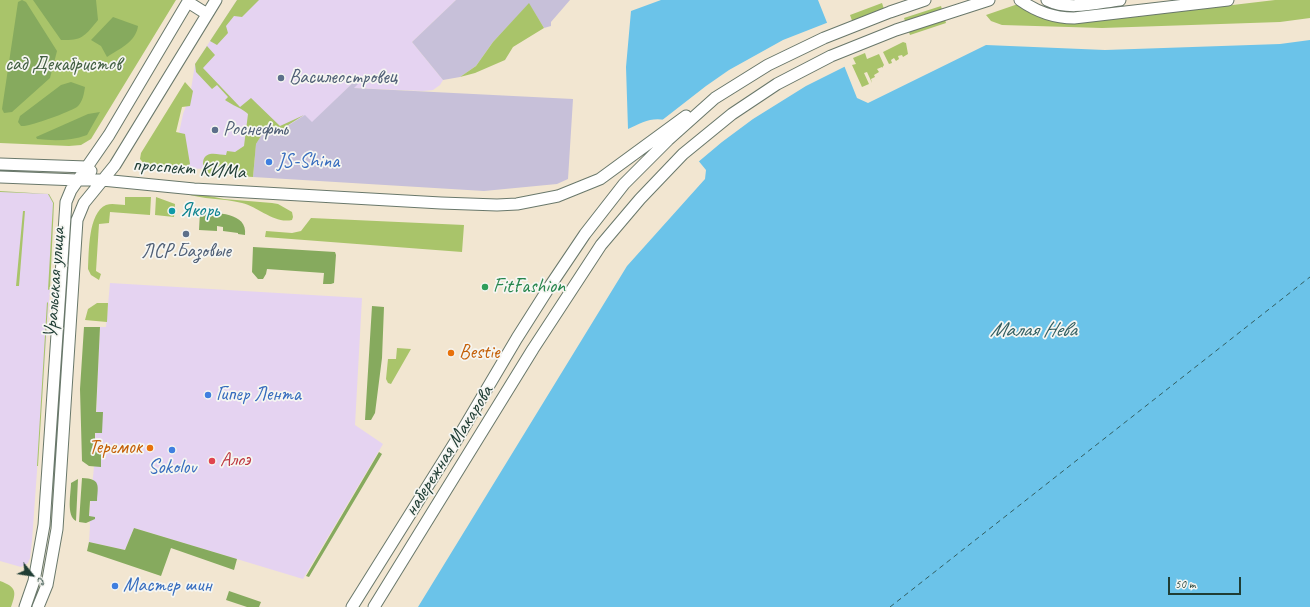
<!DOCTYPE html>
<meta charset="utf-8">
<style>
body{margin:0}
#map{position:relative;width:1310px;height:607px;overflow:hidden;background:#f2e6d1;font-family:Caveat,sans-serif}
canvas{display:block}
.north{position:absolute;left:12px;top:555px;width:40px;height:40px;-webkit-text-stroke:3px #f6f6f2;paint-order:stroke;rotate:120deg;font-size:11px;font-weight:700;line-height:16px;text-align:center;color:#1f3d34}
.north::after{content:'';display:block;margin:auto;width:14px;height:18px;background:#1f3d34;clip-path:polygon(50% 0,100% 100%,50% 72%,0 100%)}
.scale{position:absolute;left:1168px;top:577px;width:73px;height:18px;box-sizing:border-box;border:2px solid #1f3d34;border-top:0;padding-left:5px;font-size:12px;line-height:14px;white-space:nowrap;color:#1f3d34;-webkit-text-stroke:3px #f6f6f2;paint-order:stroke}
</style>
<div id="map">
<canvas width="1310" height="607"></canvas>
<div class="north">С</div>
<div class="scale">50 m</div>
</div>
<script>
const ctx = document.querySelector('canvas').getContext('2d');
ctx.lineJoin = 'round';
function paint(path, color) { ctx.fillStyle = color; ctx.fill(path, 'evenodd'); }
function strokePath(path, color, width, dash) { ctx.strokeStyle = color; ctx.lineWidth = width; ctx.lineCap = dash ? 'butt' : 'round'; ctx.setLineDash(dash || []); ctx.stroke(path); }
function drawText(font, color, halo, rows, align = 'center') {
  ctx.font = font + ' Caveat,sans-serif'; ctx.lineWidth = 3.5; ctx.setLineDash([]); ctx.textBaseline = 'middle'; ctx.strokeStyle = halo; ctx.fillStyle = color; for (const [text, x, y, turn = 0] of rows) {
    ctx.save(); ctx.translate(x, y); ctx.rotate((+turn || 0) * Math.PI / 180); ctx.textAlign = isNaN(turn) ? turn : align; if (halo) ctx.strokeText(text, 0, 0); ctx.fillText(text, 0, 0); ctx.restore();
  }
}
const built = new Path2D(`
 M237,0h219l-44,42 31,38 -3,5 -7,5 -10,1 -69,-3 5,-11 -47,46 -77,45 -50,1 -6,-36 4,-19 7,-18 5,-32z
 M0,191l49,3 5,9 -4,86 -18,252 -2,17 -2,5 -7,4 -21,-6z
 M110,283l252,15 -7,127 28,19 -80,135 -169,-51 -9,22 -36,-8 1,-16 -1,-10 5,-49 6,-140h6z`);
const industrial = new Path2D(`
 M456,0h114l-19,22v4l-7,2 -15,-24 -36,38 -17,24 -16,11 -17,3 -31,-38z
 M359,77l3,3 -8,8 219,11 -5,80 -11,5 -73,7 -231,-14 3,-33 10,-16 9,6 30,-19 7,7z`);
const green = new Path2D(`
 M0,0h176l-85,139 -10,6 -12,1 -69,-3z
 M237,0h22l-17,17 -8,-1 -8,10 2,7 -11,12 -7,-4z
 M1275,0h35v18l-30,4 -178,6 -100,-3 -11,-4 -5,-6 32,-11 71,18z
 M529,3l15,25 -31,19 -8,13 -30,13 -15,4 16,-11 17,-24z
 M882,3l5,15 -32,11 -5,-14z
 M941,6l5,17 -36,12 -6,-17z
 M903,42l3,1 2,11 -5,3 -1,-2 -4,1 1,3 -3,2 -2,-3 -3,2 1,3 -3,1 -6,-12z
 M207,46l8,9 -12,13 37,39 11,-9 29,28 24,-11 -30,19 -8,-6 -10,16 -3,33 -41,-3 -6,-1c-4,-6 -5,-17 4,-19 5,-1 12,1 16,1l1,-4 8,1 9,-6 4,-32c-3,-4 -18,-10 -23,-14l3,-3 -11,-12 -5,4 -16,-17 -1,-8z
 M865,53l2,6 12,-5 5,11 -2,3v-1l-5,2 2,3 -5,3 1,2 -4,2 1,4 -5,-11 -3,1 5,11 -7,3 -10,-22 4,-1 -3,-6z
 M185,82l8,9 -3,15 -8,1 -6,25 9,2 5,30 -7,5 -37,-3 -6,-7 1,-6z
 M0,191l49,3 5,9 -4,86 -2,1 5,-87 -5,-9 -48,-2z
 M184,191l40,8 48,4 6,1 14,8 1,5 -1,3c-18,4 -33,-13 -50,-17 -19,-5 -39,-3 -58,-10z
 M125,197h26l-1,18 -40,-3 -1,11 -10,1 -3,47 5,3 -2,6 -8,-5 -3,-6c1,-17 0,-56 18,-64 6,-2 13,0 19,0z
 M156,197l19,7 -1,13 -19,-2z
 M23,211h2l-6,75h-3z
 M311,218l153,7 -2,27 -197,-15 1,-6 26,2 9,-2z
 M47,302l1,1 -10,163h-1z
 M97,303h11l-1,19 -22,-2 3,-11z
 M397,348l14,1 -20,35 -3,-1 -2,-4 2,-20h8z
 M0,581c16,6 17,10 11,26h-11z`);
const forest = new Path2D(`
 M22,0l4,2 31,49 -7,27 -38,34 -8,1 -2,-4 16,-107z
 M33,0h63l2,20c-13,16 -16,21 -37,20z
 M113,17l25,9c-2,16 -19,23 -31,31l-6,-11 -10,-6z
 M71,82l14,5c-1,6 -2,15 -8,20 -8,5 -47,20 -56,19l-3,-4 2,-6 41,-31z
 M100,112l-13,23c-16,6 -33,6 -50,4l-1,-2 52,-23z
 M200,212c16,1 48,0 45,23l-7,-1v-1l-15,-2v-4l-6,-1v5l-18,-1z
 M253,247l82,5 1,3 -2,28 -3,1h-8l1,-11 -57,-4 -1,5 -3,5h-5l-6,-7z
 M372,306l12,1 -2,51 -7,55 -4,7h-6z
 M84,327h16l-4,85h7l-1,21h-7v16h6v18l-12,-1 -7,-5 -2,-72z
 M379,452l3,2 -73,123 -3,-1z
 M82,478c19,1 16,7 15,23h-7l-1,15 6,1v2l-9,4 -7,-1z
 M78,479l-2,42c-10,-5 -5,-28 -5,-38z
 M134,528l103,31 -3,11 -63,-22 -10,28 -74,-25 2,-9 36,8z
 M229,591l32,11 -2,5h-12l-21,-7z`);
const water = new Path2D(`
 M661,0h157l39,98 11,5 118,-58 119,5 175,-6 30,-4v567h-892l209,-341 78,-87 1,-9 -41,-50c-14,-3 -24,3 -37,9l-2,-62 5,-56z`);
const pier = new Path2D(`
 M829,22l17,44 -40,20 -53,33 -31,23 -25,21 -33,-41 -3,-1 45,-35 23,-16 54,-30z`);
const ferry = new Path2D(`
 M890,607l420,-330`);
const secondary = new Path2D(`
 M1020,0c17,12 33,18 54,18l154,-18
 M1047,0c22,11 49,3 73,0
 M188,2l19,12
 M0,164l87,3 4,4
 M0,177l78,3h24l92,9 247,14 56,2 20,-1 41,-8 42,-17 86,-63
 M25,607l9,-26 10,-56 22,-323 5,-12 38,-55 80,-135
 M38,607l9,-22 10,-56 20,-309 7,-17 31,-38 101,-165
 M352,607l107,-171 58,-98 33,-52 35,-52 39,-50 44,-44 47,-42 53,-33 56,-27 66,-26 35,-12
 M374,607l159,-258 68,-104 39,-46 43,-45 49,-40 45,-30 54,-28 65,-26 93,-30`);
const markers = [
 [281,78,4,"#5c6f8a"],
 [215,130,4,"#5c6f8a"],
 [269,162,4,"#3f7fe0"],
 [172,211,4,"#0f9aa8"],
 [186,234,4,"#5c6f8a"],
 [485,287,4,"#2e9e5b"],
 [451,353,4,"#e8710a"],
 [208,395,4,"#3f7fe0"],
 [150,448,4,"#e8710a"],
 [172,450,4,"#3f7fe0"],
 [212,461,4,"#e0444e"],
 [115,586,4,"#3f7fe0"]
];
const parkNames = [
 ["сад Декабристов",63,65]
];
const serviceNames = [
 ["Василеостровец",289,78],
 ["Роснефть",223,130],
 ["ЛСР.Базовые",186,252,"center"]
];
const shopNames = [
 ["JS-Shina",277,162],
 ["Гипер Лента",216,395],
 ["Sokolov",172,468,"center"],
 ["Мастер шин",123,586]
];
const streetNames = [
 ["проспект КИМа",189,169,4],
 ["Уральская улица",55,283,-86],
 ["набережная Макарова",449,451,-58]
];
const cultureNames = [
 ["Якорь",180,211]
];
const leisureNames = [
 ["FitFashion",493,287]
];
const foodNames = [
 ["Bestie",459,353],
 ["Теремок",142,448,"right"]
];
const healthNames = [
 ["Алоэ",220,461]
];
const waterNames = [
 ["Малая Нева",1033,330]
];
paint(built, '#e5d3f1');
paint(industrial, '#c7c0d9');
paint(green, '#a9c46a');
paint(forest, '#86aa5e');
paint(water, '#6bc3e9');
paint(pier, '#f2e6d1');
strokePath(ferry, '#325e61', 1, [5, 4]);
strokePath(secondary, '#69786b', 13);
strokePath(secondary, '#fff', 11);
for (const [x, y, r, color] of markers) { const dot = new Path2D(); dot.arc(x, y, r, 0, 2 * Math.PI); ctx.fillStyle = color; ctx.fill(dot); strokePath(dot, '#f6f6f2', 1.5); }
drawText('20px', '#425f42', '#f6f6f2', parkNames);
drawText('20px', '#4e5e75', '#f6f6f2', serviceNames, 'left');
drawText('20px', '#366cbe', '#f6f6f2', shopNames, 'left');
drawText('20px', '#1f3d34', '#f6f6f2', streetNames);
drawText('20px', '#0d838f', '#f6f6f2', cultureNames, 'left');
drawText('20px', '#27864d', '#f6f6f2', leisureNames, 'left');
drawText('20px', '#c56008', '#f6f6f2', foodNames, 'left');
drawText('20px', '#be3a42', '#f6f6f2', healthNames, 'left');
drawText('italic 21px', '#325e61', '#f6f6f2', waterNames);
</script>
